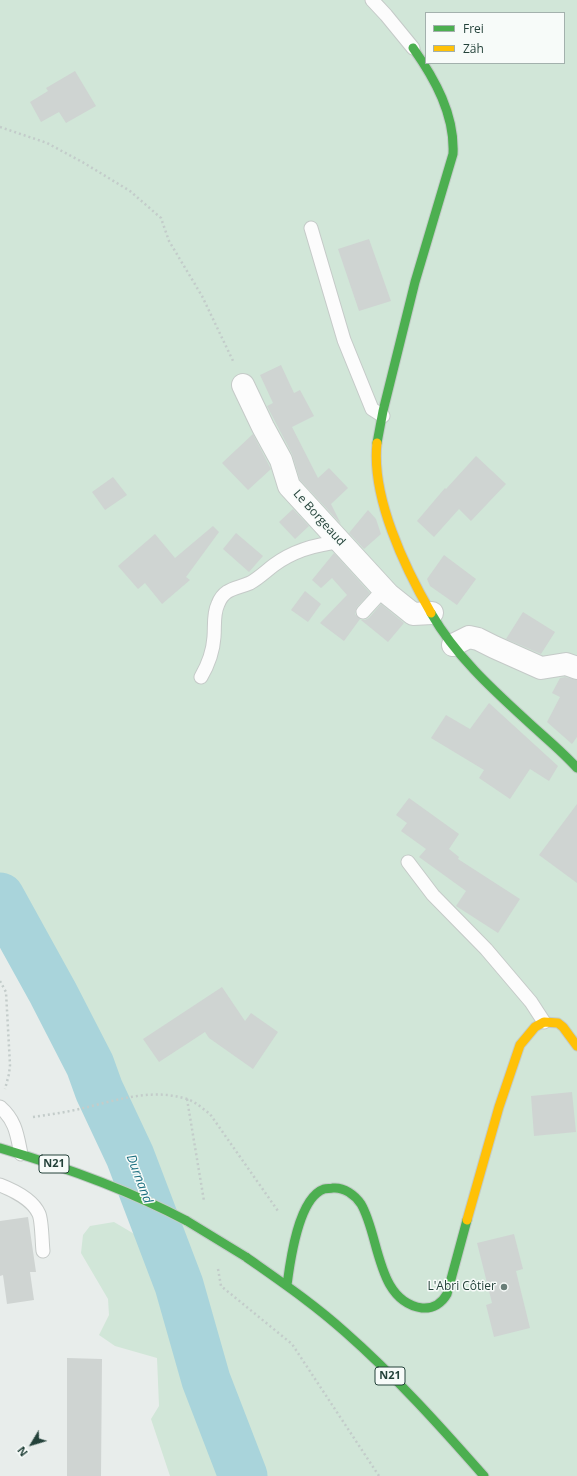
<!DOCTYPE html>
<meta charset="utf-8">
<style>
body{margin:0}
#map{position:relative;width:577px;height:1476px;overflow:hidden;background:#e8edeb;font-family:"Open Sans",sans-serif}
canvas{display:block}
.legend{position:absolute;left:425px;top:12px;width:140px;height:52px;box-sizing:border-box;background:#f7fbf9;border:1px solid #a3b1ad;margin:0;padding:5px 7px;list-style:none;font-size:12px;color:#24423a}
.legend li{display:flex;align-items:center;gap:8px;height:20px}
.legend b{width:20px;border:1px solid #a3b1ad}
.north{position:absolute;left:12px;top:1424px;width:40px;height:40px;-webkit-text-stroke:3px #f7fbf9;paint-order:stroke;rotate:232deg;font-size:11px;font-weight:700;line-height:16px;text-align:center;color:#24423a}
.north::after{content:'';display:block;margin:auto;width:14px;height:18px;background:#24423a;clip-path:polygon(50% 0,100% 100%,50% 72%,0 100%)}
</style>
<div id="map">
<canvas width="577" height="1476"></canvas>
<ul class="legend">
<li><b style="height:5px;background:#4caf50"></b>Frei</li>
<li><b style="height:5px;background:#ffc107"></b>Zäh</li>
</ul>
<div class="north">N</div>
</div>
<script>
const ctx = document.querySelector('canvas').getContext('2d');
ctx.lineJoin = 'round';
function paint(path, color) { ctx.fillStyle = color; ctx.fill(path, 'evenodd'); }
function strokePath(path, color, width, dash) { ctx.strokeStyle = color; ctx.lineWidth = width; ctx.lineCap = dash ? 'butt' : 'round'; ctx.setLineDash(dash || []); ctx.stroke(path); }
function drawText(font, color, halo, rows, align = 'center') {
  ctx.font = font + ' "Open Sans",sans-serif'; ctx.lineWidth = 3; ctx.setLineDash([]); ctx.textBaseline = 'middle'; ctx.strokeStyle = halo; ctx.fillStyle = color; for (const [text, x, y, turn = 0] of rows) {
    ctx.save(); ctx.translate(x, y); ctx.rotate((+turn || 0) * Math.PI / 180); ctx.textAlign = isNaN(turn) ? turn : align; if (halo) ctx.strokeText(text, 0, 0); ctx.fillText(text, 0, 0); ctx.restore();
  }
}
const green = new Path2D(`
 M0,0h577v1476h-331l-50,-96 -21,-135 -44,-98 -5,-3 -5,-12 2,-3 -56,-128 -60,-82 -7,-15zM426,13h138v50h-138z
 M114,1222l22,13 15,17 17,35 6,27 6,43 9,32 12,37 16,24 9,26h-56l-19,-57 8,-13 -2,-48 -42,-12 -16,-11 10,-20 -1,-16 -27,-46 2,-18 7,-9z`);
const river = new Path2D(`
 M0,897l53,96 37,72 9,25 31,66 49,129 27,95 37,96`);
const building = new Path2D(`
 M75,71l21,35 -30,17 -7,-11 -18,10 -11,-20 18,-11 -2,-3z
 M369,239l22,62 -32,10 -21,-62z
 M281,365l13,28 6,-3 14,26 -22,11 26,51 11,-10 19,20 -17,16 10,20 -41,-44 -8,-26 -25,-48 6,-3 -13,-28z
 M253,434l18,35 -23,21 -26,-27z
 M476,456l30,28 -35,37 -12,-12 -25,28 -17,-16 28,-33 1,1z
 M113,477l14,18 -22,15 -13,-18z
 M293,509l16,17 -14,13 -16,-17z
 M368,510l8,9 5,15 -17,15 -15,-16z
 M213,526l6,6 -33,45 4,3 -28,24 -17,-21 -7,6 -20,-23 37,-32 20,24z
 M236,533l27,23 -14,16 -26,-23z
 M334,553l36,40 -13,14 -2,7 5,5 -16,22 -24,-18 27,-28 -15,-17 -11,10 -9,-8z
 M444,555l32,24 -19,26 -27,-19 -3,-7z
 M305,591l16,13 -13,18 -17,-12z
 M381,604l23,19 -16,19 -27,-22h4l4,-2z
 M523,612l32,20 -14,22 -35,-15z
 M565,677l12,3v57l-5,7 -25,-22 13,-25 -8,-4 8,-15z
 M489,703l69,63 -9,15 -19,-12 -20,30 -31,-21 5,-8 -53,-32 15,-23 24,14z
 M409,798l50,36 -10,15 10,8 -1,2 62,40 -22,34 -42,-27 10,-15 -47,-34 7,-8 -25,-18 6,-8 -11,-8z
 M577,804v79l-38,-28z
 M222,987l23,34 6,-8 27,19 -25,37 -44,-31 -4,-6 -46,30 -16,-23z
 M572,1092l4,40 -42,4 -3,-40z
 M28,1217l8,55h-6l4,28 -27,4 -4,-29 -3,1v-55z
 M514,1234l9,35 -7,2 14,57 -36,9 -8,-32 6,-2 -15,-60z
 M67,1358l35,1 -1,117h-34z`);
const path = new Path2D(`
 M0,127l47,16 37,20 46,28 31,27 8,23 33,55 32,67
 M0,981l6,11 4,73 -1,9 -4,15
 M187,1099l17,102
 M33,1117c14,-2 28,-4 42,-7 37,-8 74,-23 112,-11 9,3 16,10 23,15l68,97
 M218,1269l3,17 71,58 87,132`);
const lane = new Path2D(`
 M372,0l14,15 27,33
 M311,228l33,112 28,69 11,7
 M363,612l21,-23
 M201,677c7,-12 12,-25 13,-40 1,-11 -1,-23 4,-33 6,-16 18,-15 32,-21 9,-5 16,-12 24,-18 19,-14 44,-21 66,-23
 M408,862l25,33 53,54 45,53 13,20
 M0,1107c16,14 17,28 21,47
 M0,1185c13,5 33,15 39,29 3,7 3,29 4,37`);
const street = new Path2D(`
 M243,385l20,42 18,33 8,26 99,108 25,20 19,-1
 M453,645l16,-8 9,2 16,8 47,21 25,-4 11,4`);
const fast = new Path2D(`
 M377,443l6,-32 32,-129 38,-128c2,-39 -18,-75 -40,-106
 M431,613c24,42 60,75 95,107 17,16 35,30 51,48
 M0,1148c65,19 127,41 187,73
 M246,1257c34,24 68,47 99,75 50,44 95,94 139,144
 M287,1285c3,-23 11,-87 37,-96 3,-1 6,0 9,-1 11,-1 22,7 28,16 19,32 15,97 61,104 11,1 20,-5 25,-14l20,-74`);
const slow = new Path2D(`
 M377,443c-6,54 28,125 54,170
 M467,1220l32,-113 21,-62 15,-18 9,-5 14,1 5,4 14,19`);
const fastBridge = new Path2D(`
 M187,1221l59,36`);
const markers = [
 [504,1287,4,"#697e78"]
];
const shields = [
 [54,1164,30],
 [390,1376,30]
];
const shieldNames = [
 ["N21",54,1164],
 ["N21",390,1376]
];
const streetNames = [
 ["Le Borgeaud",319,518,48]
];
const poiNames = [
 ["L'Abri Côtier",496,1287]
];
const waterNames = [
 ["Durnand",139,1179,69]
];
paint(green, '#d1e6d8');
strokePath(river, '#a9d4db', 49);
paint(building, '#cfd4d2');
strokePath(lane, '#c5cac8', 15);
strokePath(street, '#c5cac8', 24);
strokePath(fast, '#c3cbc8', 11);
strokePath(slow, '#c3cbc8', 11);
strokePath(path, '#c3ccca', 2.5, [2, 3]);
strokePath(lane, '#fcfcfc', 13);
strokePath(street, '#fcfcfc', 22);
strokePath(fast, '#4caf50', 9);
strokePath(slow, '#ffc107', 9);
strokePath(fastBridge, '#c3ccc9', 11, []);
strokePath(fastBridge, '#4caf50', 9);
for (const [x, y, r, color] of markers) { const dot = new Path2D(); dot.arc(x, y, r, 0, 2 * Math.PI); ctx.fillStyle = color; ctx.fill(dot); strokePath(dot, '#f7fbf9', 1.5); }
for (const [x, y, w] of shields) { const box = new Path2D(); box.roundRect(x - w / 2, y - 9, w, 18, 3); ctx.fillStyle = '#f7fbf9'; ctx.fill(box); strokePath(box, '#24423a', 1); }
drawText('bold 11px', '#24423a', null, shieldNames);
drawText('12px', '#24423a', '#f7fbf9', streetNames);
drawText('12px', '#24423a', '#f7fbf9', poiNames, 'right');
drawText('italic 13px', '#1c6f80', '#f7fbf9', waterNames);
</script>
